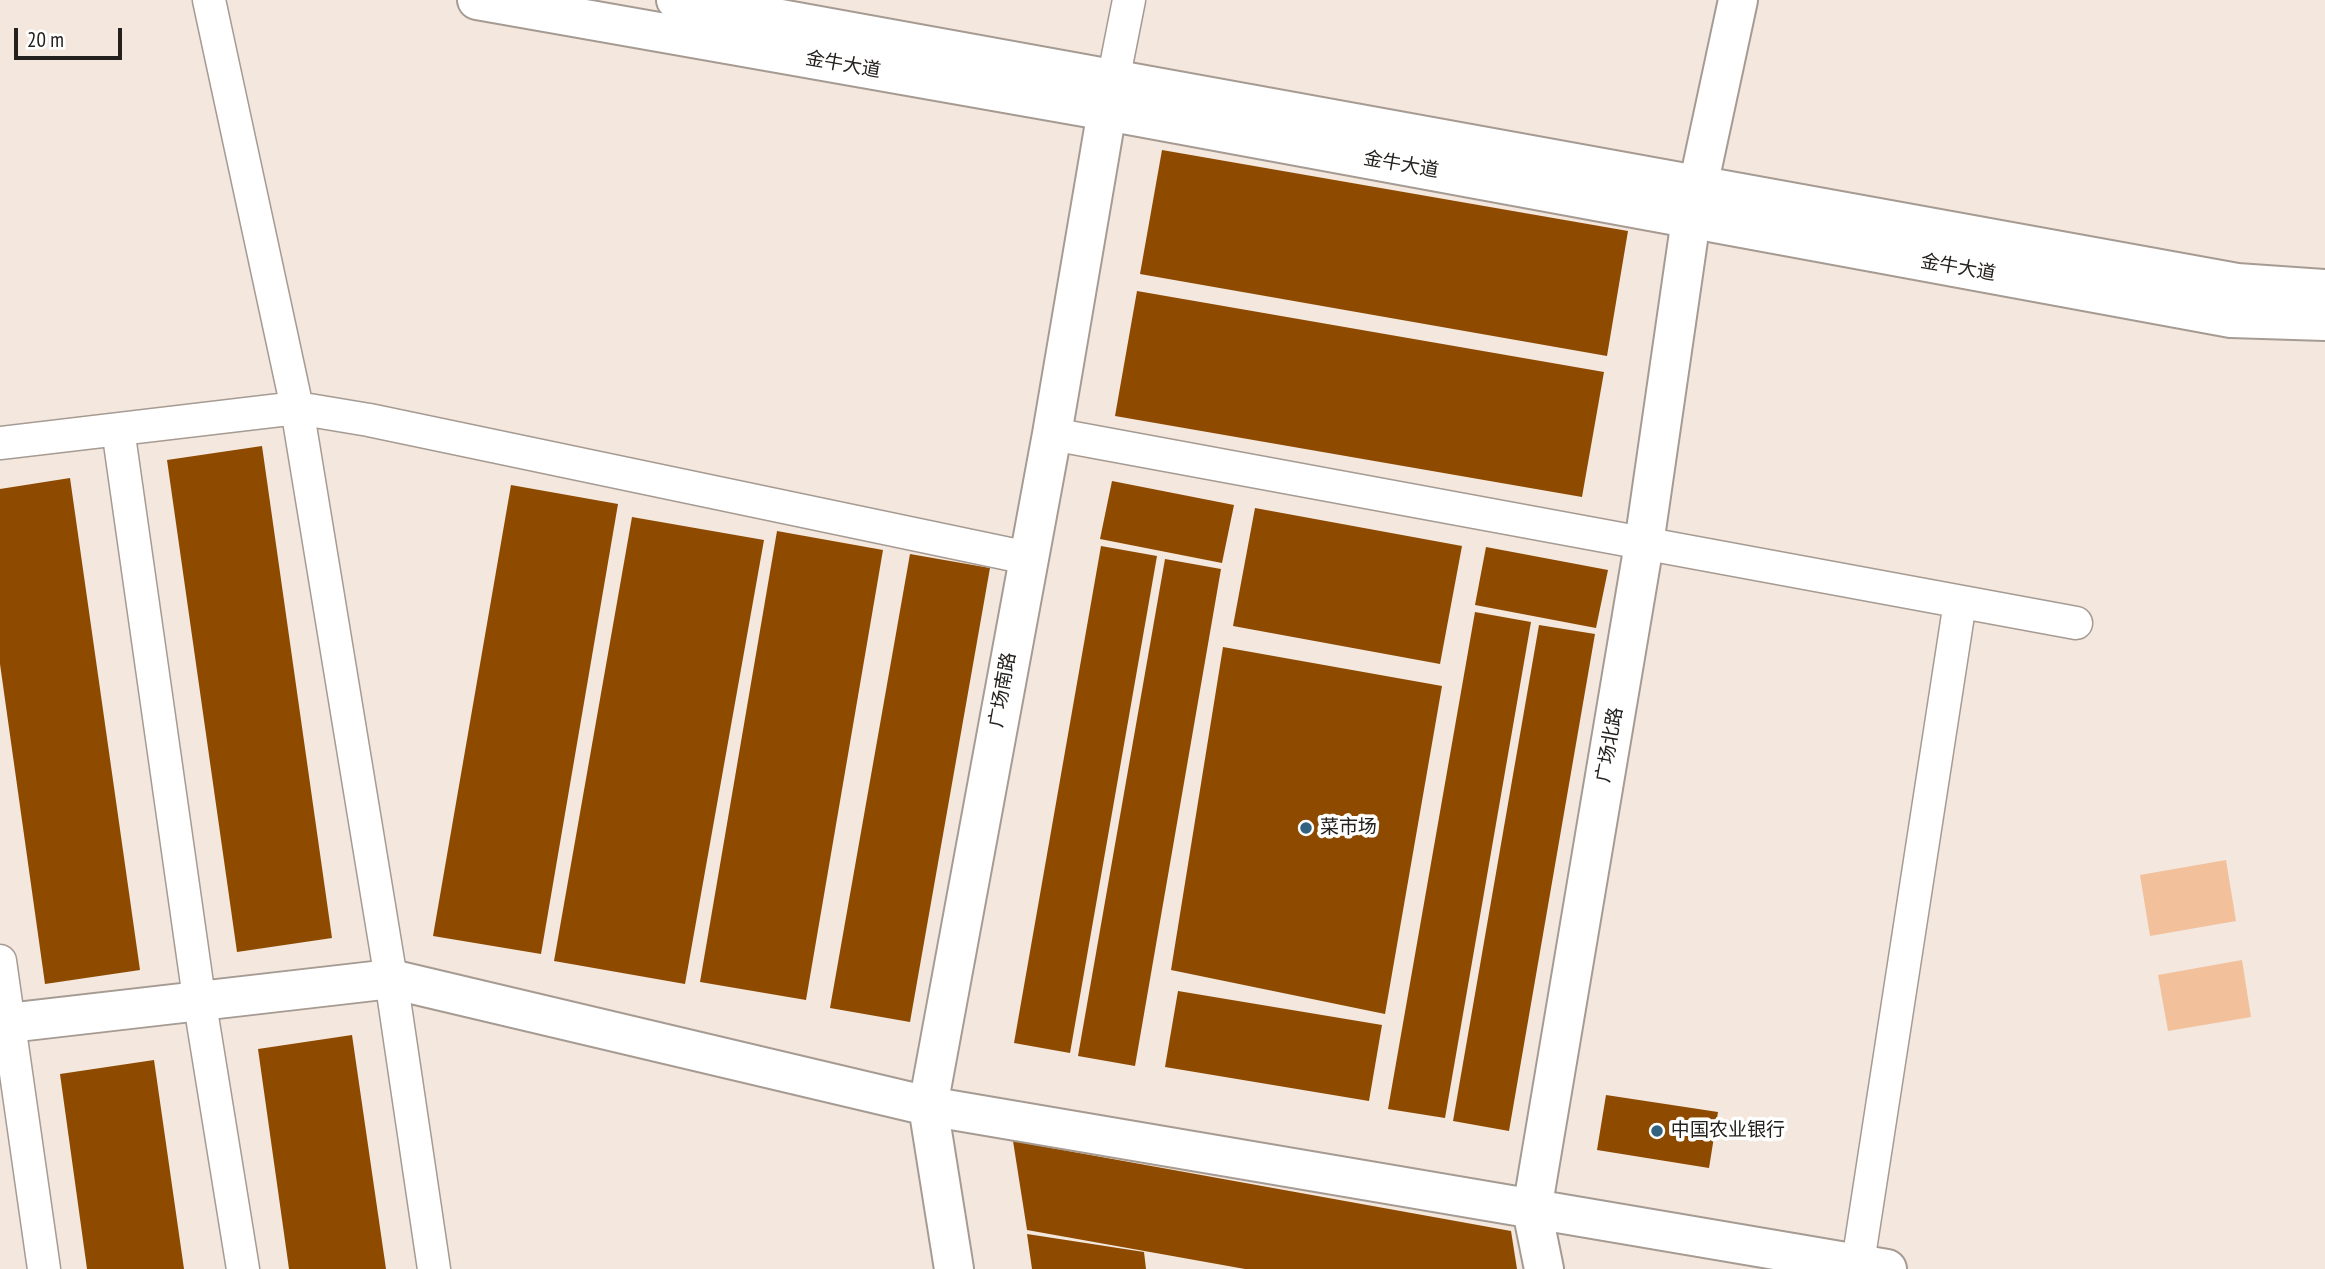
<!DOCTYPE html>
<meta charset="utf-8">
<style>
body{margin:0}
#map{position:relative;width:2325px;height:1269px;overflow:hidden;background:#f3e7de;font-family:"PT Sans Narrow",sans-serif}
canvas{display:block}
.scale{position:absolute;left:14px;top:28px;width:108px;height:32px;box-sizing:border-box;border:4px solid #24201d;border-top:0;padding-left:9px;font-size:21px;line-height:24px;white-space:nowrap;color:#24201d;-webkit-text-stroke:5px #fff;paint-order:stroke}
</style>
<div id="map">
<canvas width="2325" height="1269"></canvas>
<div class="scale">20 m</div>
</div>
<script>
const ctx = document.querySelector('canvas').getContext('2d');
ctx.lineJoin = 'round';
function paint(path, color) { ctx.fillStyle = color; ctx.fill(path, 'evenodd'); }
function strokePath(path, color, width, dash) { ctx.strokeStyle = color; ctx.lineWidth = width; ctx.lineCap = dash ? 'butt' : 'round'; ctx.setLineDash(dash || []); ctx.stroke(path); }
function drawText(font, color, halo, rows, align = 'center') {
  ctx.font = font + ' "PT Sans Narrow","Noto Sans SC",sans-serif'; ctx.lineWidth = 7; ctx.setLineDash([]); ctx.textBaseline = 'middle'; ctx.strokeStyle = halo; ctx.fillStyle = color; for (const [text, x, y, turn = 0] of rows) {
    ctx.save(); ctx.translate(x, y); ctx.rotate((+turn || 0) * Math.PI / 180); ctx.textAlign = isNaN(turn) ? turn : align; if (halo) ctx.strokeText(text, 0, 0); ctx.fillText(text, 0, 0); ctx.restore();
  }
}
const green = new Path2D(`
 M2226,860l10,61 -86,15 -10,-61z
 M2242,960l9,57 -83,14 -10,-56z`);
const building = new Path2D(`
 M1162,150l466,81 -21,125 -467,-82z
 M1137,291l467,81 -22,125 -467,-81z
 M262,446l70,492 -95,14 -70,-492z
 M70,478l70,492 -95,14 -45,-320v-175z
 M1112,481l122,24 -12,58 -122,-24z
 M511,485l107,19 -77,450 -108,-18z
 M1255,508l207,38 -22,118 -207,-38z
 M632,517l132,23 -79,444 -131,-23z
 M777,531l106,19 -77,450 -106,-18z
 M1101,546l56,10 -87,497 -56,-10z
 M1486,547l122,23 -12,58 -121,-23z
 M910,554l80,14 -80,454 -80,-14z
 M1165,559l56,10 -86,497 -57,-10z
 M1475,612l56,10 -86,496 -57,-9z
 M1539,625l56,9 -86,497 -56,-10z
 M1223,647l219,39 -57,328 -214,-44z
 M1178,991l204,34 -13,76 -204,-34z
 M352,1035l34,234h-97l-31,-220z
 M154,1060l30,209h-97l-27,-195z
 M1606,1095l112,17 -9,56 -112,-18z
 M1013,1141l498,90 6,38h-272l-218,-39z
 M1027,1234l117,18 2,17h-114z`);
const minor = new Path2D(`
 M209,0l88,408 94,571 43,290
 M1113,81l16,-81
 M118,429l81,569 44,271
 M1052,434l1024,189
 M0,443l297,-35 72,12 659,138
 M0,961l44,308
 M1857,1269l103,-667`);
const tertiary = new Path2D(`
 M0,1024l391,-45 537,127 959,163
 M954,1269l-26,-163 124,-672 55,-323
 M1544,1269l-12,-59 112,-666 47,-325 47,-219`);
const secondary = new Path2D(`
 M477,0l630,111 1124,207 94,3
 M676,0l1561,283 88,6`);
const markers = [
 [1306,828,7,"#316280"],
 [1657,1131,7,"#316280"]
];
const streetNames = [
 ["金牛大道",843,65,10],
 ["金牛大道",1401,165,10],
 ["金牛大道",1958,268,10],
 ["广场南路",1003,690,-80],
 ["广场北路",1610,745,-80]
];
const poiNames = [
 ["菜市场",1320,828],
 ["中国农业银行",1671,1131]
];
paint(green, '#f2c19c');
paint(building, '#8e4b00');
strokePath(minor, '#a69b93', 35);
strokePath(tertiary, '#a69b93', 42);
strokePath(secondary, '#a69b93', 42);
strokePath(minor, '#fff', 32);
strokePath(tertiary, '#fff', 38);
strokePath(secondary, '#fff', 38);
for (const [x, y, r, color] of markers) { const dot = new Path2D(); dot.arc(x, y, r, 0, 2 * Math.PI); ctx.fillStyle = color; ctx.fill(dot); strokePath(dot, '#fff', 2.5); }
drawText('19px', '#24201d', '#fff', streetNames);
drawText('19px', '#24201d', '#fff', poiNames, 'left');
</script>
